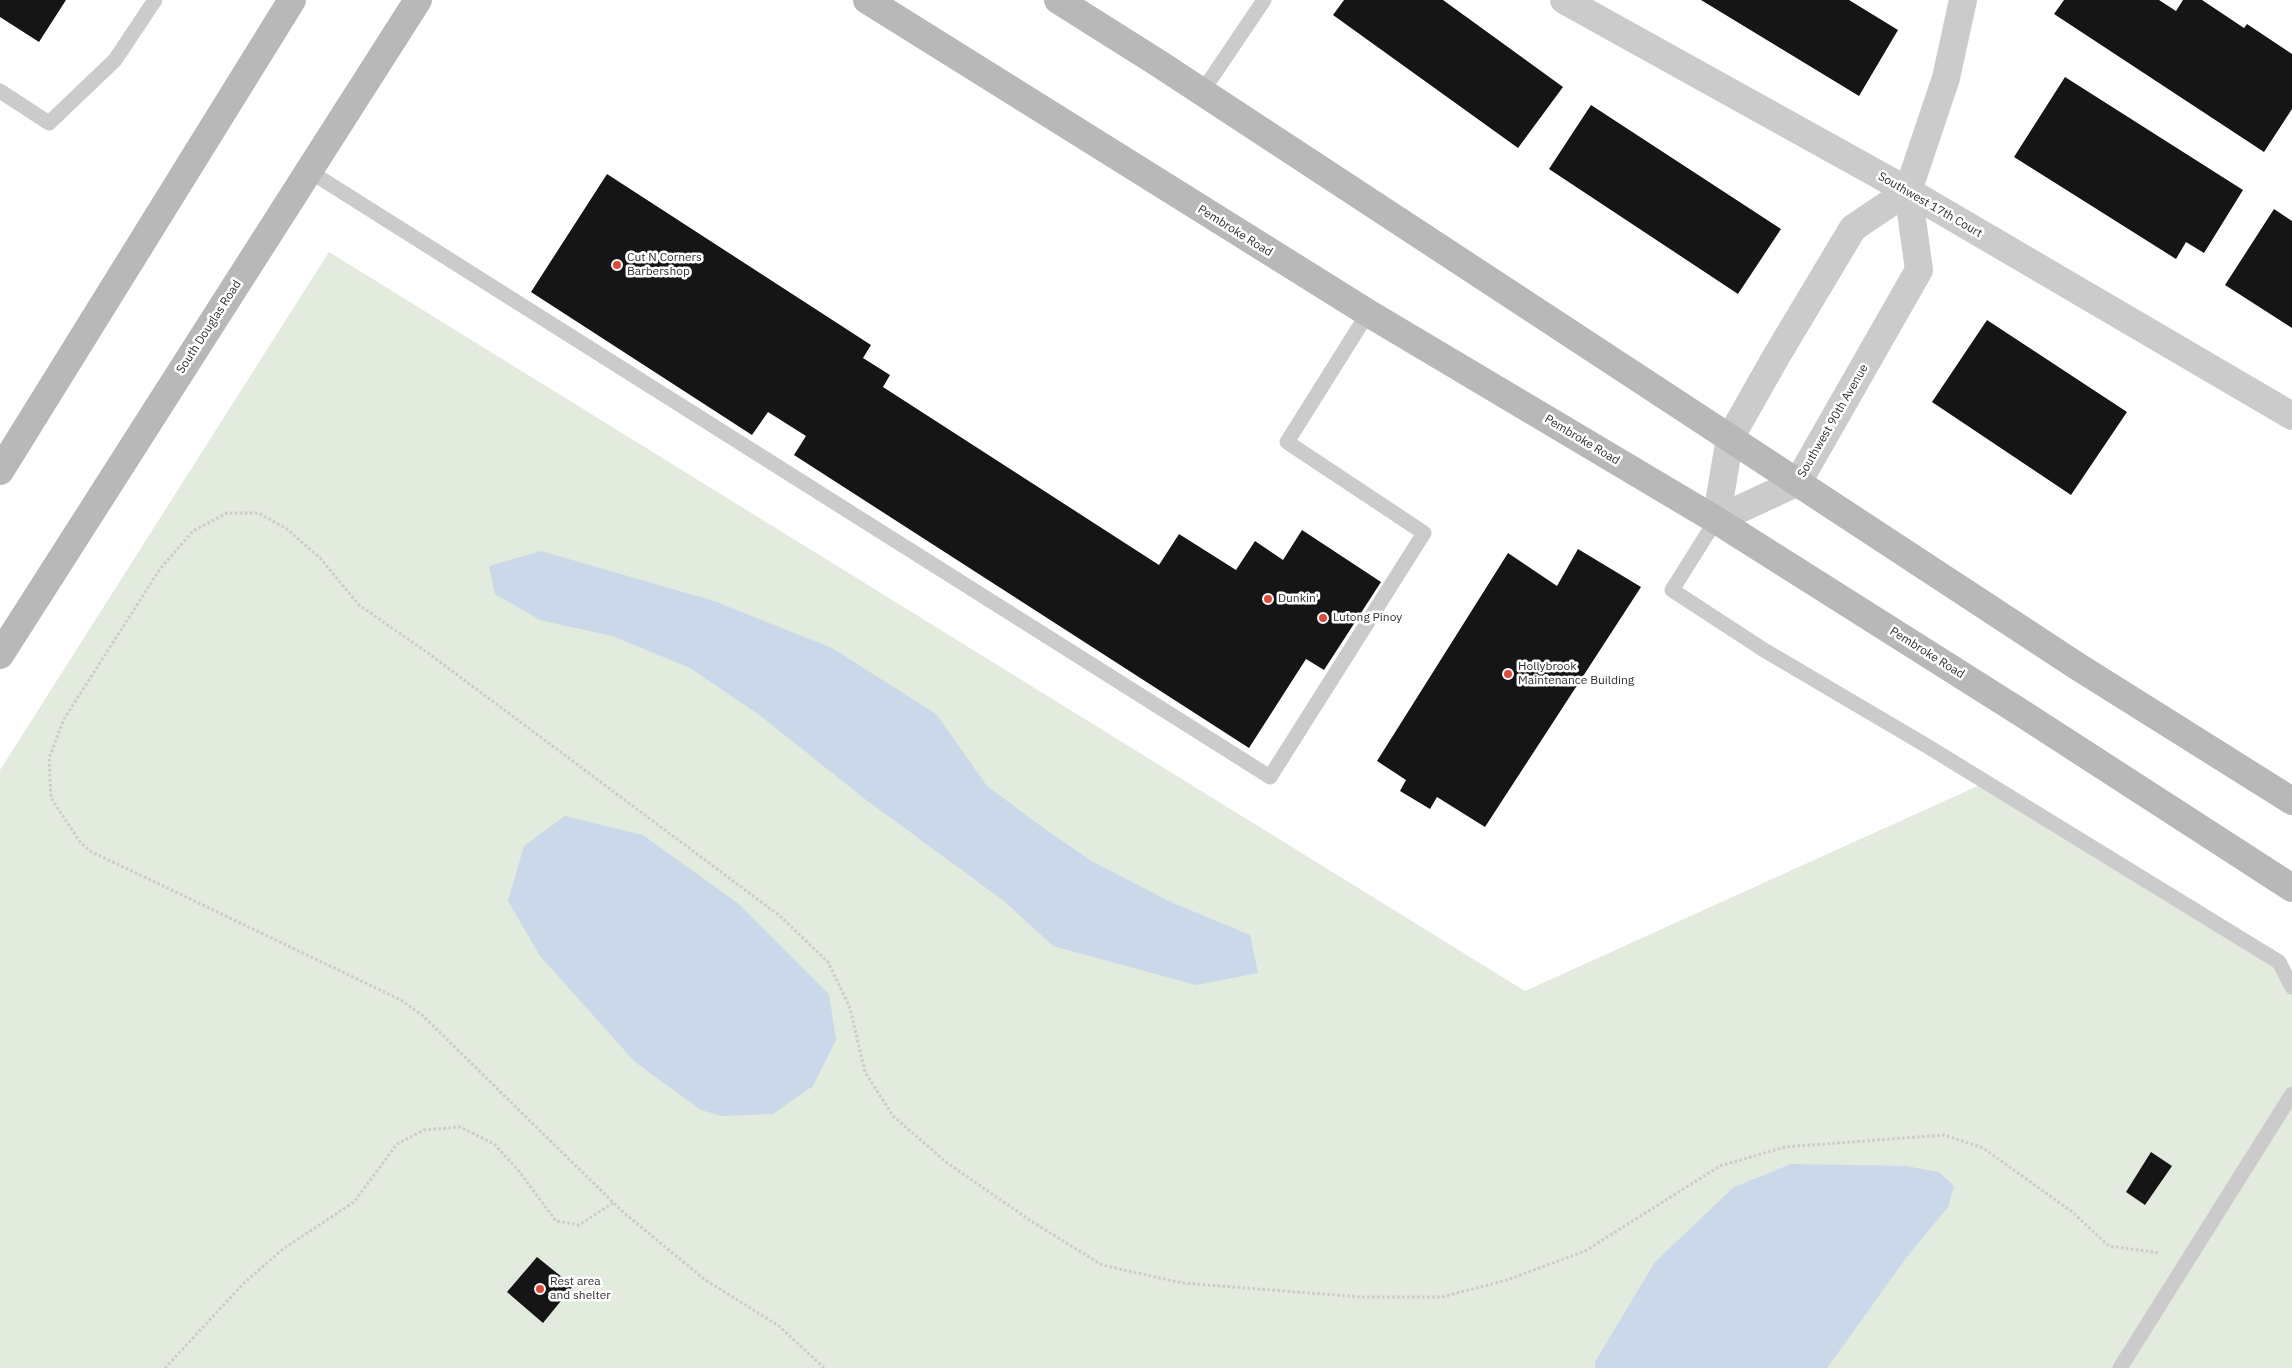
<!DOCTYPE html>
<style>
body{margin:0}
canvas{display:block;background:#fff}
</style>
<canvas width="2292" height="1368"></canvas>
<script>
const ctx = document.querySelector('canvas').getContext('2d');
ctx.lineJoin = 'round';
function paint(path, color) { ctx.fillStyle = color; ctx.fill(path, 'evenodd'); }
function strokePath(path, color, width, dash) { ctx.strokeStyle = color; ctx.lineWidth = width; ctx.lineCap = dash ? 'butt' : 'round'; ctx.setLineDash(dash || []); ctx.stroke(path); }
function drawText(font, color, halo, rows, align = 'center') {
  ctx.font = font + ' "IBM Plex Sans",sans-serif'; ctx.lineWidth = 5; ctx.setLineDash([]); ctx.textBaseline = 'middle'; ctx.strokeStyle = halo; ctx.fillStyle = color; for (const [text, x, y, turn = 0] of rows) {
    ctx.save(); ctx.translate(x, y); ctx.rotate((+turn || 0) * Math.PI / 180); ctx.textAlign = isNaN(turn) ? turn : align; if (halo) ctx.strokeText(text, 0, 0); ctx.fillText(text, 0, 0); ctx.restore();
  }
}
const green = new Path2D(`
 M329,252l1196,739 457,-207 310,194v390h-2292v-598z`);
const water = new Path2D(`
 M541,551l173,50 118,47 104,66 51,72 55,41 51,35 80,41 77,32 8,38 -62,12 -143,-39 -49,-45 -139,-102 -107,-85 -68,-46 -78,-32 -72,-16 -45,-26 -6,-28z
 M565,816l78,19 97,70 89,89 7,46 -23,46 -40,28 -51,2 -21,-6 -66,-48 -95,-106 -32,-55 16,-55z
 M1791,1164l115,2 33,6 15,14 -6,21 -42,51 -79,110h-232v-6l60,-100 79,-75z`);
const building = new Path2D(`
 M0,0h66l-27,42 -39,-25z
 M1344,0h99l120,87 -45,61 -185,-133z
 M1701,0h148l49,30 -39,66z
 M2064,0h95l17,11 7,-11h19l42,28 3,-4 45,30v55l-28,43 -210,-138z
 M2065,77l178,113 -39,63 -18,-11 -10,17 -162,-102z
 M1591,105l190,124 -43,65 -189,-125z
 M607,174l264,171 -8,13 27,17 -7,12 276,178 20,-31 57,36 19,-29 28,19 19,-30 79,52 -57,88 -18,-11 -57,89 -455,-293 12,-19 -38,-24 -16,23 -221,-143z
 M2274,209l18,12v107l-67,-43z
 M1987,320l140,92 -56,83 -139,-93z
 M1578,549l63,38 -156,240 -48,-30 -7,12 -30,-18 6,-11 -29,-19 131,-208 49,33z
 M2151,1152l21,14 -27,39 -19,-13z
 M537,1257l36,29 -30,37 -36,-31z`);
const path = new Path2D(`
 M165,1368l79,-85 39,-34 71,-47 43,-58 27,-14 36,-3 34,17 24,26 38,51 23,4 34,-22
 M824,1368l-45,-42 -75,-47 -81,-67 -201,-197 -21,-15 -311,-149 -10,-9 -29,-44 -2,-40 15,-39 96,-150 33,-38 34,-18h31l29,16 33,29 39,47 69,48 352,263 48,46 22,46 15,64 28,44 53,46 85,59 71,44 80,18 179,14h81l65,-17 78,-29 135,-85 65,-19 159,-12 39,13 88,63 38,35 51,7`);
const lane = new Path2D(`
 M0,91l49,32 66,-63 40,-60
 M1202,92l62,-92
 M309,171l961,606 154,-244 -137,-91 81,-129
 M1716,520l-44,70 92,60 163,96 352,216 13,25
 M2120,1368l172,-274`);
const street = new Path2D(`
 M1564,0l344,191 384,225
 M1716,520l82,-38 121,-212 -11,-79 38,-113 17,-78
 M1716,520l14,-82 47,-83 76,-127 55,-37`);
const secondary = new Path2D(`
 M867,0l501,313 348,207 307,194 269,174
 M1058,0l100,63 919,603 215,135
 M0,471l292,-471
 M0,655l418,-655`);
const markers = [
 [617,265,5,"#db4b3b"],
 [1268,599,5,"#db4b3b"],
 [1323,618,5,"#db4b3b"],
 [1508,674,5,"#db4b3b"],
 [540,1289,5,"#db4b3b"]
];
const streetNames = [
 ["Southwest 17th Court",1930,205,30],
 ["Pembroke Road",1235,231,32],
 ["South Douglas Road",209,327,-57],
 ["Southwest 90th Avenue",1833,421,-60],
 ["Pembroke Road",1582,440,31],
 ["Pembroke Road",1927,653,32]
];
const poiNames = [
 ["Cut N Corners",627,258],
 ["Barbershop",627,272],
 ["Dunkin'",1278,599],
 ["Lutong Pinoy",1333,618],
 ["Hollybrook",1518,667],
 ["Maintenance Building",1518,681],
 ["Rest area",550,1282],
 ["and shelter",550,1296]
];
paint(green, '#e2ebdd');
paint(water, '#cad8e9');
paint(building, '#151515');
strokePath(path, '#cbcbcb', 3, [2.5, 2.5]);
strokePath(lane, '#cbcbcb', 15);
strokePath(street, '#cbcbcb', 28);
strokePath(secondary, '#b8b8b8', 28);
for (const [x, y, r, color] of markers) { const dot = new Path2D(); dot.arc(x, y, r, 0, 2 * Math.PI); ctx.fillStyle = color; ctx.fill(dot); strokePath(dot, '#fff', 2); }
drawText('12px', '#2e2e2e', '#fff', streetNames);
drawText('12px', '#2e2e2e', '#fff', poiNames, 'left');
</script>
